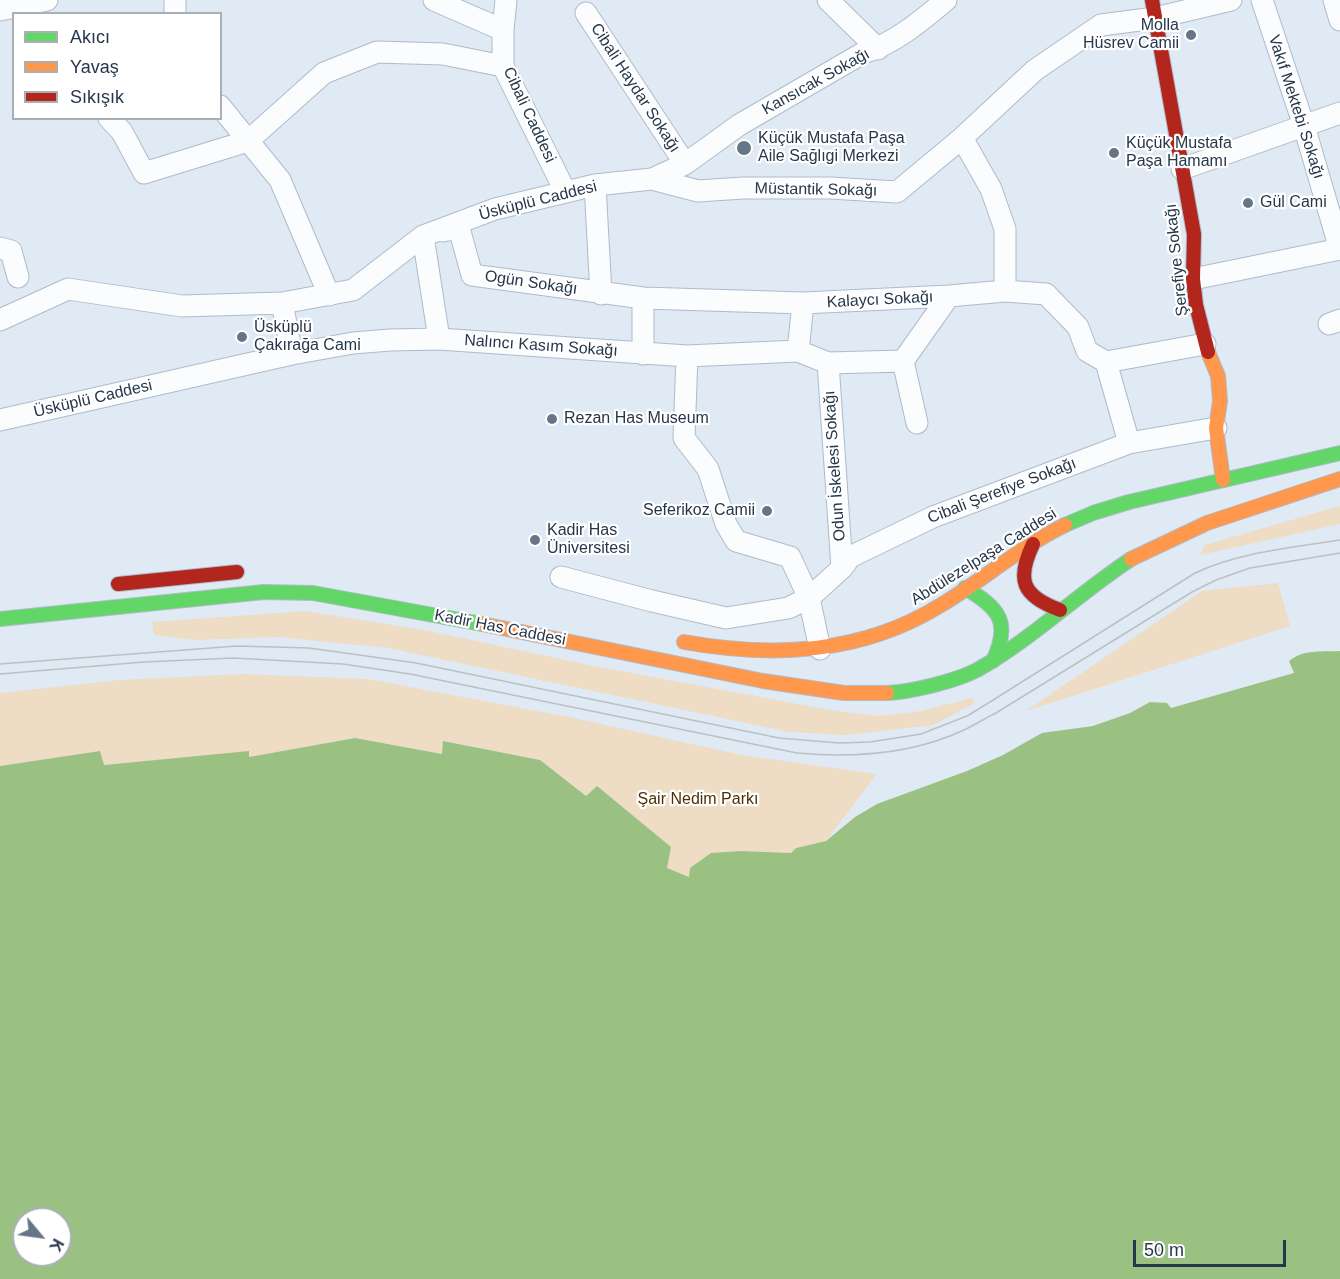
<!DOCTYPE html>
<meta charset="utf-8">
<style>
body{margin:0}
#map{position:relative;width:1340px;height:1279px;overflow:hidden;background:#dfeaf5;font-family:Helvetica,sans-serif}
canvas{display:block}
.legend{position:absolute;left:12px;top:12px;width:210px;height:108px;box-sizing:border-box;background:#fff;border:2px solid #a8afb7;margin:0;padding:8px 10px;list-style:none;font-size:18px;color:#26374a}
.legend li{display:flex;align-items:center;gap:12px;height:30px}
.legend b{width:30px;border:2px solid #a8afb7}
.north{position:absolute;left:12px;top:1207px;width:60px;height:60px;box-sizing:border-box;background:#fff;border:2px solid #a8afb7;border-radius:50%;rotate:119deg;font-size:16px;font-weight:700;line-height:24px;text-align:center;color:#26374a}
.north::after{content:'';display:block;margin:auto;width:21px;height:27px;background:#677686;clip-path:polygon(50% 0,100% 100%,50% 72%,0 100%)}
.scale{position:absolute;left:1133px;top:1240px;width:153px;height:27px;box-sizing:border-box;border:3px solid #26374a;border-top:0;padding-left:8px;font-size:18px;line-height:21px;white-space:nowrap;color:#26374a;-webkit-text-stroke:4px #fff;paint-order:stroke}
</style>
<div id="map">
<canvas width="1340" height="1279"></canvas>
<ul class="legend">
<li><b style="height:8px;background:#63d668"></b>Akıcı</li>
<li><b style="height:8px;background:#ff974d"></b>Yavaş</li>
<li><b style="height:8px;background:#b3261e"></b>Sıkışık</li>
</ul>
<div class="north">K</div>
<div class="scale">50 m</div>
</div>
<script>
const ctx = document.querySelector('canvas').getContext('2d');
ctx.lineJoin = 'round';
function paint(path, color) { ctx.fillStyle = color; ctx.fill(path, 'evenodd'); }
function strokePath(path, color, width, dash) { ctx.strokeStyle = color; ctx.lineWidth = width; ctx.lineCap = dash ? 'butt' : 'round'; ctx.setLineDash(dash || []); ctx.stroke(path); }
function drawText(font, color, halo, rows, align = 'center') {
  ctx.font = font + ' Helvetica,sans-serif'; ctx.lineWidth = 4.5; ctx.setLineDash([]); ctx.textBaseline = 'middle'; ctx.strokeStyle = halo; ctx.fillStyle = color; for (const [text, x, y, turn = 0] of rows) {
    ctx.save(); ctx.translate(x, y); ctx.rotate((+turn || 0) * Math.PI / 180); ctx.textAlign = isNaN(turn) ? turn : align; if (halo) ctx.strokeText(text, 0, 0); ctx.fillText(text, 0, 0); ctx.restore();
  }
}
const green = new Path2D(`
 M1340,506v18l-140,31 5,-10z
 M1278,583l12,43 -264,85 176,-120z
 M306,611l123,20 165,35 236,44 49,6 42,-5 51,-13 3,5 -42,22 -87,10 -57,-3 -401,-84 -110,-11 -83,3 -41,-5 -2,-13z
 M243,674l125,5 201,38 173,38 135,19 -51,67 -30,7 -5,5 -50,-2 -52,26 -22,-9 -70,-82 -11,10 -46,-36 -96,-19 -1,13 -88,-16 -107,19v-5l-145,13 -3,-14 -100,15v-73l120,-13z`);
const water = new Path2D(`
 M1340,651v628h-1340v-513l100,-15 4,14 145,-14v6l106,-19 87,16 1,-13 97,19 46,36 11,-10 74,61 -4,21 22,9 1,-9 21,-15 30,-2 50,2 5,-5 30,-7 29,-24 22,-13 90,-33 36,-16 39,-22 51,-7 37,-13 20,-11 17,1 4,5 123,-35 -5,-12c14,-12 34,-9 51,-10zM24,1219h36v36h-36z`);
const street = new Path2D(`
 M434,0l69,30
 M506,0l-3,30v36l62,125
 M828,0l50,49
 M1262,0l42,126 36,123
 M1334,0l6,20
 M0,10l47,-10
 M586,13l99,151
 M175,14v-14
 M220,106l60,74 49,115
 M109,118l13,14 22,41 104,-32 76,-68 53,-21 66,2 60,12
 M962,138l29,51 14,40v62
 M1182,169l158,-56
 M652,179l46,12 45,-3h87l67,4 65,-54 73,-68 66,-45 54,-7 76,-18
 M595,185l6,109
 M443,231l16,-3 13,47 171,23 160,5 146,-7 56,-5 41,3 32,33 9,24 19,11 99,-18
 M423,236l16,103
 M0,248l11,3 7,26
 M1193,279l147,-30
 M282,303l10,51
 M0,320l68,-31 114,17 100,-3 71,-13 70,-54 72,-27 100,-24 57,-6 33,-15 54,-39 124,-72c31,-9 58,-32 83,-53
 M1329,324l11,-4
 M798,351l5,-48
 M643,354v-56
 M687,356l-3,82 24,31 18,55 10,17 54,16 19,41 11,51
 M903,361l14,62
 M1106,362l23,81
 M828,363l14,205
 M0,420l292,-66 61,-11 37,-3 49,-1 248,17 111,-5 30,12 75,-2 46,-65
 M561,577l91,24 74,17 62,-10 21,-10 33,-30 8,-11 83,-40 196,-74 87,-15`);
const fast = new Path2D(`
 M1065,525l28,-12 36,-11 211,-49
 M965,588c35,20 46,35 28,73
 M0,619l264,-27 49,1 169,31
 M887,693c24,-1 69,-12 90,-23 55,-31 101,-76 154,-111`);
const slow = new Path2D(`
 M1208,352l10,24 2,25 -4,27 7,52
 M1131,559l76,-36 133,-44
 M482,624l281,57 81,12h43
 M684,642c89,16 178,12 257,-37 42,-25 79,-58 124,-80`);
const jam = new Path2D(`
 M1152,0l42,234 -1,45 3,26 12,47
 M1033,544c-17,36 -11,52 27,66
 M118,584l119,-12`);
const tram = new Path2D(`
 M0,664l237,-18 72,2 107,15 363,75 60,5 31,-1 51,-8 46,-18 23,-14 205,-129c45,-21 96,-25 145,-33
 M0,674l144,-12 89,-4 110,6 67,10 387,79c55,5 116,1 167,-23 11,-5 21,-12 32,-17l196,-121 24,-12 34,-12 90,-15`);
const markers = [
 [1191,35,6,"#677686"],
 [744,148,8,"#677686"],
 [1114,153,6,"#677686"],
 [1248,203,6,"#677686"],
 [242,337,6,"#677686"],
 [552,419,6,"#677686"],
 [767,511,6,"#677686"],
 [535,540,6,"#677686"]
];
const poiNames = [
 ["Molla",1179,26,"right"],
 ["Hüsrev Camii",1179,44,"right"],
 ["Küçük Mustafa Paşa",758,139],
 ["Aile Sağlıgi Merkezi",758,157],
 ["Küçük Mustafa",1126,144],
 ["Paşa Hamamı",1126,162],
 ["Gül Cami",1260,203],
 ["Üsküplü",254,328],
 ["Çakırağa Cami",254,346],
 ["Rezan Has Museum",564,419],
 ["Seferikoz Camii",755,511,"right"],
 ["Kadir Has",547,531],
 ["Üniversitesi",547,549]
];
const streetNames = [
 ["Kansıcak Sokağı",816,82,-29],
 ["Cibali Haydar Sokağı",635,88,57],
 ["Vakıf Mektebi Sokağı",1296,107,72],
 ["Cibali Caddesi",529,115,65],
 ["Müstantik Sokağı",816,190,1],
 ["Üsküplü Caddesi",538,201,-14],
 ["Şerefiye Sokağı",1177,260,-96],
 ["Ogün Sokağı",531,283,8],
 ["Kalaycı Sokağı",880,300,-3],
 ["Nalıncı Kasım Sokağı",541,346,4],
 ["Üsküplü Caddesi",93,399,-13],
 ["Odun İskelesi Sokağı",835,466,-94],
 ["Cibali Şerefiye Sokağı",1002,491,-21],
 ["Abdülezelpaşa Caddesi",984,557,-32],
 ["Kadir Has Caddesi",500,628,11]
];
const parkNames = [
 ["Şair Nedim Parkı",698,800]
];
paint(green, '#eedcc4');
paint(water, '#9bc182');
strokePath(street, '#afbbc9', 23);
strokePath(fast, '#afbbc9', 16);
strokePath(slow, '#afbbc9', 16);
strokePath(jam, '#afbbc9', 16);
strokePath(street, '#fafcfe', 21);
strokePath(fast, '#63d668', 14);
strokePath(slow, '#ff974d', 14);
strokePath(jam, '#b3261e', 14);
strokePath(tram, '#bcc0c3', 1.5);
for (const [x, y, r, color] of markers) { const dot = new Path2D(); dot.arc(x, y, r, 0, 2 * Math.PI); ctx.fillStyle = color; ctx.fill(dot); strokePath(dot, '#fff', 2); }
drawText('16px', '#26374a', '#fff', poiNames, 'left');
drawText('16px', '#26374a', '#fff', streetNames);
drawText('16px', '#4c3106', '#fff', parkNames);
</script>
